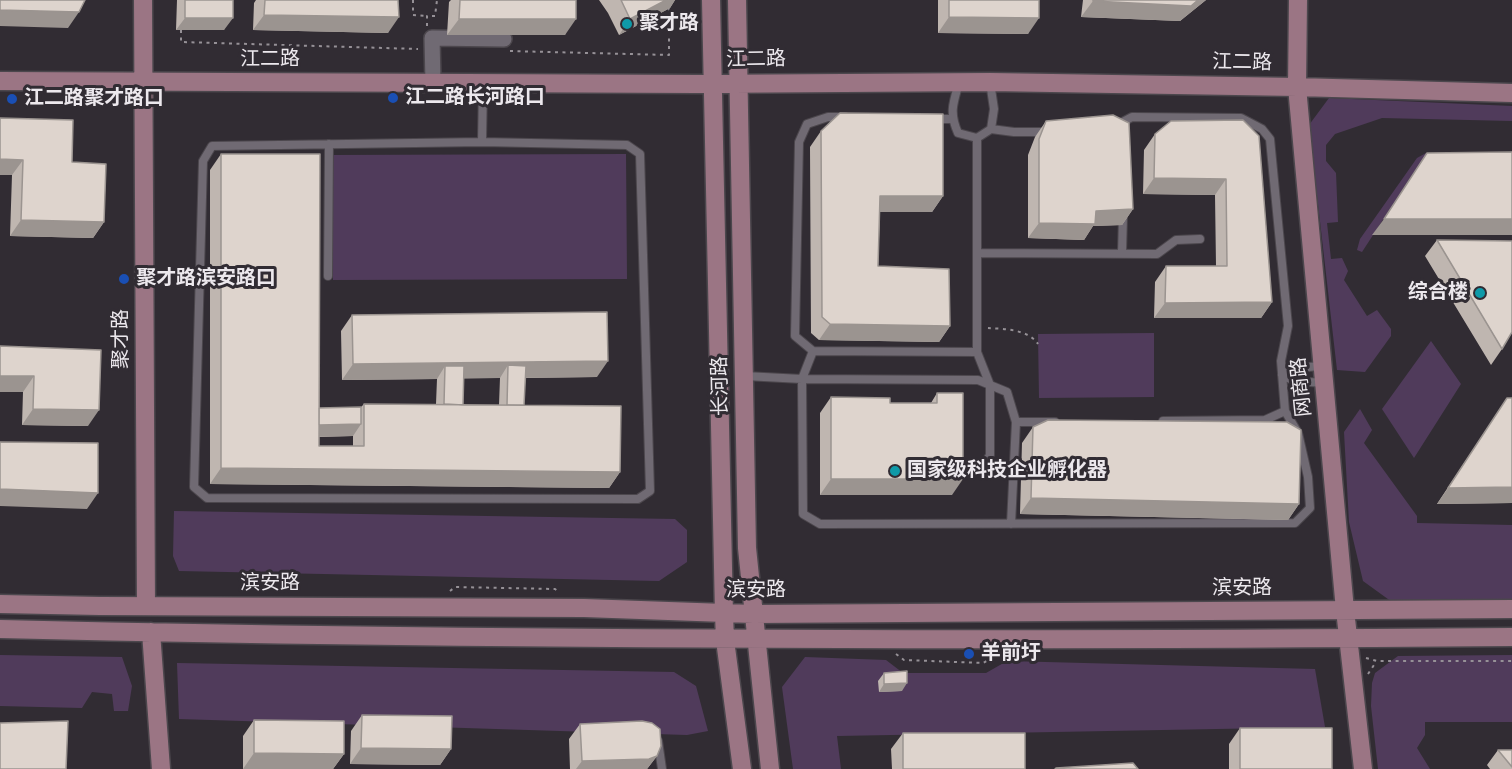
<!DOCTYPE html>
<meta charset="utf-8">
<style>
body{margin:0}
canvas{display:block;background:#312c33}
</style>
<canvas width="1512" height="769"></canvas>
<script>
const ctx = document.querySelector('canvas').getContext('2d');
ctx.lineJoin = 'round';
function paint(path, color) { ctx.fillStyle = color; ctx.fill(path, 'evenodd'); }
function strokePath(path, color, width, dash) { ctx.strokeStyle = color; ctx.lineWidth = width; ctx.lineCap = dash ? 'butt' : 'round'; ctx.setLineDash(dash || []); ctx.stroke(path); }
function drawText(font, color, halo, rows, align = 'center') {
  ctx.font = font + ' "Varela Round","Noto Sans SC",sans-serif'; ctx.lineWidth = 6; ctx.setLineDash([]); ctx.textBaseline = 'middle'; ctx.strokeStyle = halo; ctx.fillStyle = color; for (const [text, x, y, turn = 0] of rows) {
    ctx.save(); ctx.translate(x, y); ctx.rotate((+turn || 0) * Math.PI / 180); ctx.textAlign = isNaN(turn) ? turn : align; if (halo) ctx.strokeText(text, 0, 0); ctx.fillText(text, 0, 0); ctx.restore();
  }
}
const green = new Path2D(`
 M1329,98l183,8v15l-130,-3 -47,16 -9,11v16l10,12 2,49 -11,1 4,36 11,-1 6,13 -4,9 23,36 10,-6 14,19v7l-26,36 -28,-2 -28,-245z
 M1426,153l86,1 -96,15 -54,83 -5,-2 3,-11 57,-81z
 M626,154l1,125 -294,1v-125z
 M1154,333v64l-115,1 -1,-64z
 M1431,341l30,43 -47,74 -32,-49z
 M1360,409l12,21 -8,13 53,73v7l95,2v77h-120l-29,-21 -14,-59 -5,-90z
 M174,511l501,8 12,11v32l-28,19 -480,-10 -6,-15z
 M0,655l122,2 10,29 -4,25h-14l-2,-17 -20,-2 -10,16 -82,-2z
 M1512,655v67h-87v13l-8,13 13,21h-52l-7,-63 1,-23 3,-10 23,-17z
 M805,657l81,3 17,13h83l21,-12 308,8 10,58 -488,9 4,33h-48l-11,-82z
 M177,663l497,9 22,14 12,45 -21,4 -508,-16z`);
const path = new Path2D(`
 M413,0v15l14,1
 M427,26v-10h8l2,-16
 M181,30v12l237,7
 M510,51l159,4v-55
 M988,328c16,1 40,1 50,16
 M450,591l5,-4 100,2 4,3
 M896,654l8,6 79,3 14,-8
 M1366,658l11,3h135
 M1368,674l8,-12`);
const lane = new Path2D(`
 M959,83c-6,20 -10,30 -1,50l19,5 14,-9 3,-20 -4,-27
 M845,117h-17l-21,7 -8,18 -4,194 18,15 164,1v-214
 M935,119h17
 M991,129l23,3h33
 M482,142l145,3 13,9 10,337 -12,8 -431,-1 -13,-11 9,-326 9,-15 270,-4 1,-57
 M979,253l178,1 19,-14 24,-1
 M1122,253l1,-37
 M328,276l1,-132
 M813,351l-11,28 1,135 17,10 475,-1 15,-15 -2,-31 -10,-44 -13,-22 -4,-50 7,-35 -18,-187 -8,-10 -21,-11 -109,-1 -15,8
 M1321,366l-26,2 -13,7 13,6 29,2
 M745,376l57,3 176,1 29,12 9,30 -5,102
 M1163,421l102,-1 20,-9
 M1016,422h39
 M970,467l14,-2 6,-10v-70l-13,-33
 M658,741l4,28`);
const street = new Path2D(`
 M433,83l-1,-45 72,1`);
const secondary = new Path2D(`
 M143,0l3,606
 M711,0l13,614 1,26 17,129
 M737,0l10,548 23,221
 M1298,0l-1,87 48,523 18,159
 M0,81l697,3 293,-2 307,5 215,6
 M0,604l100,2 484,2 169,6 759,-5
 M0,629c504,12 1008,12 1512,8
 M151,632l10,137`);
const wall = new Path2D(`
 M177,0h56l-9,30h-48z
 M256,0h142l-10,33 -135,-3 1,-27z
 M451,0h125l-11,35h-118l2,-33z
 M599,0h76l-5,8 -51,27 -11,-22z
 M938,0h101l-11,34 -90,-1z
 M1083,0h123l-26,21 -99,-4z
 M0,118l72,44 32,60 -11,16 -83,-2 2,-61h-12z
 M1243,120l29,182 -11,16h-107l1,-36 11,-16h50l-1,-71 -72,-1 1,-44 11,-16z
 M1046,121l87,88 -11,16 -29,1 -9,14 -56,-2v-83l7,-18z
 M821,131l122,65 -11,16h-52l-2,54 72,60 -11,16 -120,-2 -8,-7 -1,-186z
 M221,154l98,254 42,-1 3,-3h72l1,-25 -95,1 -1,-49 11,-16 245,62 -72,1 -1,27 96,67 -11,16 -399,-4v-314zM463,378h37l-1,27h-36zM353,436v10h-34v-9z
 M1437,240l65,109 -11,16 -66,-109z
 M0,346l88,80 -66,-1 1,-33z
 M937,393l15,102h-132v-82l11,-16 59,6h41z
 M1507,398h5v105l-75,1z
 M1033,427l266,77 -11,16 -268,-6 2,-71z
 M884,673l18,18 -23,1 -1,-11z
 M362,715l89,34 -11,16 -90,-1 1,-33z
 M254,720l90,34 -11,15h-90v-33z
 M580,724l77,32 -10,13h-77l-1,-30z
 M1240,728l92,41h-103v-25z
 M903,733l122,36h-133l-1,-20z
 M1498,750h14v19h-22l-3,-4z`);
const shadedWall = new Path2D(`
 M666,0h9l-5,8 -51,27 11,-16z
 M1206,0l-26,21 -99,-4 12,-16z
 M0,10l79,2 -11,16 -68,-2z
 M264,15l135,2 -11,16 -135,-3z
 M949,17l90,1 -11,16 -90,-1z
 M185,18h48l-9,12h-48z
 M459,19h117l-11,16h-118z
 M0,159l23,1 -11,15h-12z
 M1154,178l72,1 -11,16 -72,-1z
 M880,196h63l-11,16h-63z
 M1133,209l-11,16 -29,1 -9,14 -56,-2 11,-15 57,-12z
 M1384,219h128v16h-140z
 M21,220l83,2 -11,16 -83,-2z
 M1272,302l-11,16h-107l11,-15z
 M830,324l120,2 -11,16 -120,-2z
 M608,361l-11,16 -89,1v-13l-8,13 -55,1v-13l-8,13 -95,1 11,-16z
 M0,376h34l-11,16h-23z
 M33,409l66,1 -11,16 -66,-1z
 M361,424l-8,12 -45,1 9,-12z
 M221,468l399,4 -11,16 -399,-4z
 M831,479h132l-11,16h-132z
 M1512,487v16l-75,1 11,-16z
 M0,489l98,4 -11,16 -87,-3z
 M1031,498l268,6 -11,16 -268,-6z
 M907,683l-5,8 -23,1 5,-8z
 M361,748l90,1 -11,16 -90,-1z
 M254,753l90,1 -11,15h-90z
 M657,756l-10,13h-71l6,-8z`);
const building = new Path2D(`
 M0,0h85l-6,12 -79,-2z
 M185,0h48v18h-48z
 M265,0h133l1,17 -135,-2z
 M460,0h116v19h-117z
 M621,0h45l-36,19z
 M949,0h90v18l-90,-1z
 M1093,0h105l-7,6 -98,-5z
 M840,113l103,1v82h-63l-2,70 71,3 1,57 -120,-2 -8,-7 -1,-186z
 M1113,115l16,8 4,86 -37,2 -1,13 -56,-1v-84l7,-18z
 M0,118l73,2 -1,42 34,2 -2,58 -83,-2 2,-60 -23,-1z
 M1243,120l16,16 13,166 -107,1 1,-37h61l-1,-87 -72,-1 1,-44 16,-13z
 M1512,152v67h-128l43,-66z
 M221,154h99l-1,292h45v-42l257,2 -1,66 -399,-4z
 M1437,240l75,1v91l-10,17z
 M607,312l1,49 -255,3 -1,-49z
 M0,346l101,4 -2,60 -66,-1 1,-33h-34z
 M508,365l18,1 -2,39h-17z
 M445,366h19l-1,39 -19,-1z
 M937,393h26v86h-132v-82l59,1v5h47z
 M1507,398h5v89l-64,1z
 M361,407v17l-42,1v-17z
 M1048,420l239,2 14,8 -2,74 -268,-6 2,-71z
 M0,442l98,1v50l-98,-4z
 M907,671v12l-23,1v-11z
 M362,715l90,1 -1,33 -90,-1z
 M254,720l90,1v33l-90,-1z
 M68,721l-2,48h-66v-46z
 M642,721l10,2 8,6 1,17 -4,10 -8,3 -67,2 -2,-37z
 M1240,728h92v41h-92z
 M903,733h122v36h-122z
 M1498,750h14v17z
 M1133,763l5,6h-83l1,-1z`);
const markers = [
 [627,24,6,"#0f9aa8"],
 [393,98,6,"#1a4fb4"],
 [12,99,6,"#1a4fb4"],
 [124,279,6,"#1a4fb4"],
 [1480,293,6,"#0f9aa8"],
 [895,471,6,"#0f9aa8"],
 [969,654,6,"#1a4fb4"]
];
const poiNames = [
 ["聚才路",639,24],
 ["江二路长河路口",405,98],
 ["江二路聚才路口",24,99],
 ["聚才路滨安路口",136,279],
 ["综合楼",1468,293,"right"],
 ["国家级科技企业孵化器",907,471],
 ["羊前圩",981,654]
];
const streetNames = [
 ["江二路",270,60],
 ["江二路",756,60,-1],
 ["江二路",1242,63,1],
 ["聚才路",122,339,-90],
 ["长河路",721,386,-91],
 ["网商路",1302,387,-96],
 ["滨安路",270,584],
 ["滨安路",1242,589],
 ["滨安路",756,591]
];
paint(green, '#503b5b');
strokePath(lane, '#4c474d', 10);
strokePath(street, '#4c474d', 18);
strokePath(secondary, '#4c474d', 21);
strokePath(path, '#969197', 2, [3, 4.5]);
strokePath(lane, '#706a73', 8);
strokePath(street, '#706a73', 15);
strokePath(secondary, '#9b7584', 18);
paint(wall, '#bfb6b0');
paint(shadedWall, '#9b9490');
paint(building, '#ded4cd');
strokePath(building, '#9b9490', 1.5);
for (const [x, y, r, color] of markers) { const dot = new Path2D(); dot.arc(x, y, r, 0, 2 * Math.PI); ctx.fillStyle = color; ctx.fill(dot); strokePath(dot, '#312c33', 2); }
drawText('bold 20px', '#ece8ed', '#312c33', poiNames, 'left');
drawText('20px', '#ece8ed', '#312c33', streetNames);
</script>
